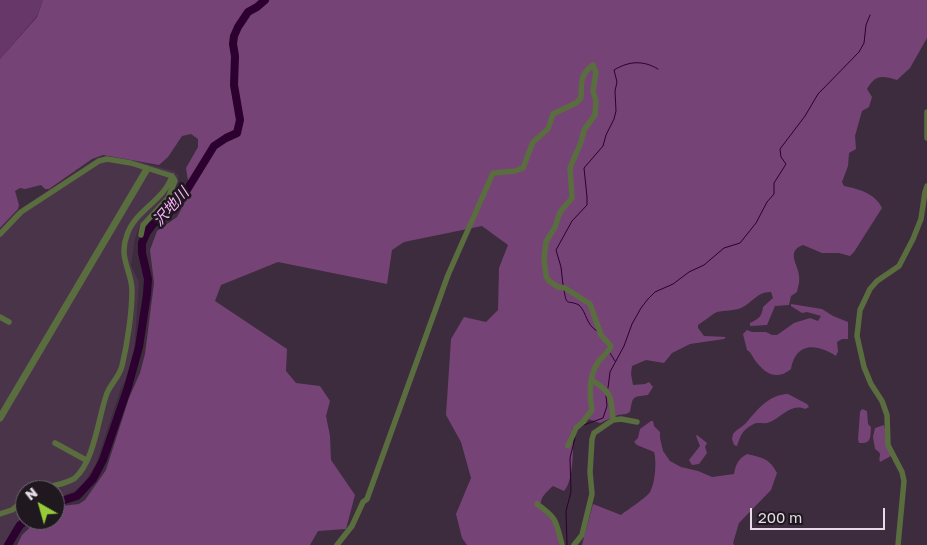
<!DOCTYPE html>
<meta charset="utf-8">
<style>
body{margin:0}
#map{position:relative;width:927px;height:545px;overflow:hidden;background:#3d2c3d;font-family:"Golos Text",sans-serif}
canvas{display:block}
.north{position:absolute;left:15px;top:480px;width:50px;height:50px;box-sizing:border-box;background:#1f181f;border:1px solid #6e666e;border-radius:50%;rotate:322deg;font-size:14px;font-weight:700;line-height:20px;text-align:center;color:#e5dae5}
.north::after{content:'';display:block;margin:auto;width:18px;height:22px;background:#97cc38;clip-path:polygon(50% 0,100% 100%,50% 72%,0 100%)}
.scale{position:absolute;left:750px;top:508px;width:135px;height:22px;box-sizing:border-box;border:2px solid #e5dae5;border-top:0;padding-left:6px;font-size:15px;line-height:18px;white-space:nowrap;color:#e5dae5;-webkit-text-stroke:4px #1f181f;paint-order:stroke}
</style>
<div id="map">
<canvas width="927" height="545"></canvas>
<div class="north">N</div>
<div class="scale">200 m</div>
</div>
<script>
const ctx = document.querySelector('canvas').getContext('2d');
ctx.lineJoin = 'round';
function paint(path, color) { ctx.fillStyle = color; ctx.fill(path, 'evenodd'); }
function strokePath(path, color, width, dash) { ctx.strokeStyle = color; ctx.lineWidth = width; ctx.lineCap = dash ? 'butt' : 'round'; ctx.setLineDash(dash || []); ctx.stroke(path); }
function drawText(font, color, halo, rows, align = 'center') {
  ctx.font = font + ' "Golos Text","Noto Sans JP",sans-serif'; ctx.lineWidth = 5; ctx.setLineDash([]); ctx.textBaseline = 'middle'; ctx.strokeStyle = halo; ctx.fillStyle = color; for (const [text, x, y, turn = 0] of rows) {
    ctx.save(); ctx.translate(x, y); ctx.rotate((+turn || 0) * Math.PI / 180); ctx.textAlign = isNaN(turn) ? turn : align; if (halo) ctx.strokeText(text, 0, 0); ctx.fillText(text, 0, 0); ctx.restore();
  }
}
const built = new Path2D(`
 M105,156l35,6 34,9 5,5 -2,8 -8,15 -29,26 -5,13 -4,27 8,17 -5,70 -4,20 -9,16 -25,76 -10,16 -10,10 -21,10v-10h-30v27l-11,9 -9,19h-5v-315l15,-17 82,-55z`);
const green = new Path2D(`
 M0,0h43l-6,16 -37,43z`);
const forest = new Path2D(`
 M43,0h884v38l-17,30 -13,12c-15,-4 -21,-6 -30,9l5,8 -3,10 -7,4 -7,25 1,13 -7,4 -1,13 -6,16 2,4c14,3 31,7 38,22l-28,44 -4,4 -11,-3h-17l-19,-8c-18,6 -4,21 -4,31 1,5 -1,11 -2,16l-6,4 -2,9 -14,1 -8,19 -17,1v-3c9,-4 12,-7 13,-16l10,-9 -2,-6c-13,-1 -19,11 -30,16 -7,3 -16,2 -24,4 -3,1 -14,10 -19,13v3l6,8 22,1 -2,2 -34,5 -18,9 -8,10 -18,-3 -14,6 -1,8 2,11 12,-1 4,-2 4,5 -5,8c-16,2 -15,1 -18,17l-4,2 -8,1 -18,8 -15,-5 -13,11c2,14 2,52 -8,62l-11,-5c-8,7 -18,16 -8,27 2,3 6,4 8,8 4,7 5,16 6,24h-92l-5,-7 -6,-24 15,-36 -10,-36 -15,-27 5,-76 13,-22 22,5 12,-12 1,-42 9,-23 -26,-19 -78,16 -12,8 -5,34 -109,-22 -57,23 -6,16 72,48 -1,22 10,12 24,3 10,15 -4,15 4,20 1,24 24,35 -9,34 -28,2 -8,14h-293l5,-10 16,-15h17v-10l7,-4 17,-2 6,-4 21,-30 23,-72 11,-25 5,-19 9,-71 -4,-33 7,-19 20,-14 13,-24 -4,-25 12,-21v-8l-7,-5 -9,2 -14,21 -9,8 -56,-10 -11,4 -43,30h-4l-4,-4 -16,4 -5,-1 -5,3 4,14 -1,4 -18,19v-169l37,-42z
 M791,304l31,5 11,7 15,6v17h-6l-5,3 1,9 -2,5c-18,-12 -40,-15 -45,13 -15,12 -26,5 -37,-10 -2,-4 -3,-6 -7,-9l-4,-16 4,-4 5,2h14l6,3h5l17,-12 16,-5 8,3 3,-5 -14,-4 -5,1 -11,-7z
 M788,394l19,10 2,3 -4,2c-14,-6 -23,8 -35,13 -6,3 -12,-1 -18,3 -10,5 -12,12 -15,21l-3,-1 -2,-6 1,-5c4,-5 9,-7 13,-11 12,-14 22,-28 42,-29z
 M862,409l5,2 1,13 3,3c-1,10 1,17 -12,16l-1,-4 2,-27z
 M651,421h2l1,5 6,6v6l3,13 7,10 11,6 17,4 14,6 22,-3c2,-10 4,-15 13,-20 16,4 22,4 30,19l-6,17 -32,33 -6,20 1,2h-152l11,-41 28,11c6,-5 25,-17 29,-23 5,-8 7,-31 4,-40l-17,-7 -3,-3 4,-4 2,-9z
 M884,425l7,31 -11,6c-2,-7 4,-7 -5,-13l-2,-12 2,-9z
 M697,435l10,8 -2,4 2,6 -8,11 -7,1 -3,-5 11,-14 -4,-10z`);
const stream = new Path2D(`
 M563,285l-2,-18 -5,-17 16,-29 15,-16v-8l-3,-29 19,-22 3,-11 8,-16 2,-8 -1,-20 2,-9 -3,-12c15,-9 29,-10 44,-1
 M564,290c3,18 3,9 15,15 8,8 7,20 18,26
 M610,353l5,8
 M608,388l2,-16 14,-26 8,-22 9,-16 7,-9 7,-7 18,-8 16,-12 15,-7 20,-17 16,-5 16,-20 11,-21 7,-8v-11l12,-19 -5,-7 -1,-8 25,-33 13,-22 41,-42 5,-9 2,-18 4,-10
 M584,425l19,-7 4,-12 -1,-10
 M567,545l-1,-34 5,-19 -1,-34 5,-20`);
const river = new Path2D(`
 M55,503l22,-7 16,-17 10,-19 25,-73 11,-40 8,-53 1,-15 -6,-26v-10l5,-11 6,-8 16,-11 13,-15 32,-52 12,-8 11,-5 3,-13 -6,-35 1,-29 -2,-12 1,-8 4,-9 10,-15 9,-5 8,-7
 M8,545l12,-20 7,-5`);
const minor = new Path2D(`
 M927,112v26
 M0,234l21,-22 78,-51 8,-2 24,4 41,13
 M141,235l2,-10 25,-27 7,-17 -3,-5
 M0,317l9,5
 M592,380c21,14 19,16 21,40
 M55,443l31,17
 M39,490c11,-5 27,-5 36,-12 19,-17 23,-58 31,-82 3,-11 13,-18 16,-30 5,-21 10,-53 10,-75 0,-20 -14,-33 -5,-56 8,-25 37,-34 45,-59
 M537,504c20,14 19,17 25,41
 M0,514l12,-4 13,-10
 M337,545l15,-19 11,-24 4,-3 81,-224 45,-102 22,-2 8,-3 10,-26 15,-13 5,-15 23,-11 5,-5c1,-16 -2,-22 12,-33l3,7 -3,19 3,10 -1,14 -11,15 -3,12 -11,26 2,30 -12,14 -5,15 -9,15 -2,17 2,17 3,5 9,6 7,1 25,16 11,31 10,11c-3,7 -8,10 -13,16 -9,14 -9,32 -6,48l-9,12 -7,6 -8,18
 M574,545l8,-10 10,-41 -2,-22 2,-33 2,-6 19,-13 8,-1 16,3
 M898,545l6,-64 -2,-9 -14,-27 -1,-30 -5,-14 -11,-17 -7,-17 -7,-31 3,-26 10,-21 7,-8 22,-15 14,-27 8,-20 4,-27 2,-6`);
const tertiary = new Path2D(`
 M0,418l147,-249`);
const waterNames = [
 ["沢地川",171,207,-48]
];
paint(built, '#4a344a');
paint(green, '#683769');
paint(forest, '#764377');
strokePath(stream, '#2c002f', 1);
strokePath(river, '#2c002f', 8);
strokePath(minor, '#5a6d3f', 5.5);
strokePath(tertiary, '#5a6d3f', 7);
drawText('italic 15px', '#feb2fe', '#1f181f', waterNames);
</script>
